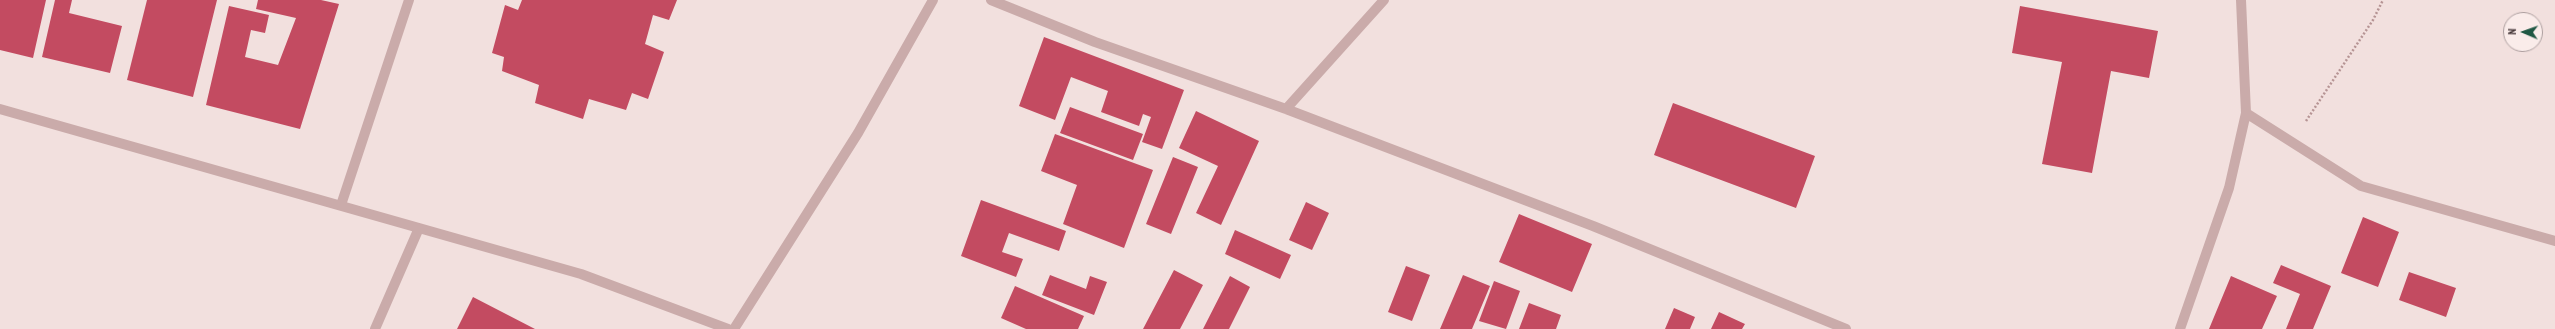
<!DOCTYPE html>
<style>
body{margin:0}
#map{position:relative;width:2555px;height:329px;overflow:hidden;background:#f2e0de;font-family:"PT Sans Narrow",sans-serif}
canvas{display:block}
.north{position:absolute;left:2503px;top:12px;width:40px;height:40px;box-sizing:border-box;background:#faecea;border:1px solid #ac9e9e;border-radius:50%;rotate:272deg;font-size:11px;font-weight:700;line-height:16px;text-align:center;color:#38292b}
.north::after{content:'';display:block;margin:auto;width:14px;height:18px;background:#205844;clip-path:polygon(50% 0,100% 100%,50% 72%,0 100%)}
</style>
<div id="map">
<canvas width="2555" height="329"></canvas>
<div class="north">N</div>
</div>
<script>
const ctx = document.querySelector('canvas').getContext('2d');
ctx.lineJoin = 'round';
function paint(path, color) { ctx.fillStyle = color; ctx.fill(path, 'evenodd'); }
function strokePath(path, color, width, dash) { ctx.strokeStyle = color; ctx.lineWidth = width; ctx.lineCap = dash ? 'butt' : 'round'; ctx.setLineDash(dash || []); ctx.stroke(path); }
const building = new Path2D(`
 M0,0h46l-13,58 -33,-8z
 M55,0h17l-3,13 53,13 -12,47 -68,-16z
 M147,0h70l-24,97 -66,-17z
 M258,0h63l18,4 -39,125 -94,-24 23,-99 40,9 -4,18 -14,-3 -6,27 33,8 18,-47 -40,-9z
 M522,0h155l-8,20 -16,-5 -8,29 19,8 -16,47 -16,-6 -6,17 -37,-11 -6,20 -48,-16 4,-18 -37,-14 2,-14 -12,-4 13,-48 13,5z
 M2020,6l138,25 -9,47 -38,-7 -19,102 -50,-9 20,-102 -50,-9z
 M1044,37l140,53 -22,59 -20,-7 9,-25 -8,-3 -4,12 -38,-14 7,-21 -37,-14 -16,43 -36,-14z
 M1673,103l142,53 -19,52 -142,-53z
 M1070,107l73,27 -10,26 -73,-27z
 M1196,111l63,30 -38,84 -25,-12 22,-47 -39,-18z
 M1055,134l98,36 -29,78 -61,-24 14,-39 -36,-14z
 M1173,157l25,10 -27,67 -25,-10z
 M981,200l85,31 -7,20 -50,-18 -7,19 21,7 -7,18 -55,-21z
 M1306,202l23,11 -17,37 -23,-10z
 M1519,214l73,30 -20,48 -73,-30z
 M2363,217l36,15 -21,55 -37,-14z
 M1235,230l56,25 -11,24 -55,-25z
 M2281,265l50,21 -18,43h-27l14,-35 -27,-11z
 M1406,266l24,9 -18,46 -24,-9z
 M1174,270l29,15 -23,44h-37z
 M2409,272l47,16 -10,29 -47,-17z
 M1050,275l36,14 4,-13 17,6 -13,33 -52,-20z
 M1463,275l27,11 -18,43h-32z
 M1230,276l20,11 -21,42h-26z
 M2231,276l46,20 -15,33h-53z
 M1494,281l26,10 -14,38 -27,-8z
 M1015,286l69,30 -6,13h-52l-25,-11z
 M473,297l62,32h-78z
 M1529,303l32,12 -5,14h-37z
 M1674,308l21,9 -5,12h-25z
 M1719,312l26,12 -3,5h-31z`);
const path = new Path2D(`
 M2306,121l67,-101 10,-20`);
const service = new Path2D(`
 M734,329l124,-196 75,-133`);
const minor = new Path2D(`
 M991,0l104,42 191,67 307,117 253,103
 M0,109l581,165 147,55
 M1286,109l98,-109
 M2246,113l115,73 194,55
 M341,205l68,-205
 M375,329l44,-101
 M2180,329l49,-141 17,-75 -5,-113`);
paint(building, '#c34b61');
strokePath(path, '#b69494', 2.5, [2, 2]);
strokePath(service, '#caabaa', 10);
strokePath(minor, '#caabaa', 10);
</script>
